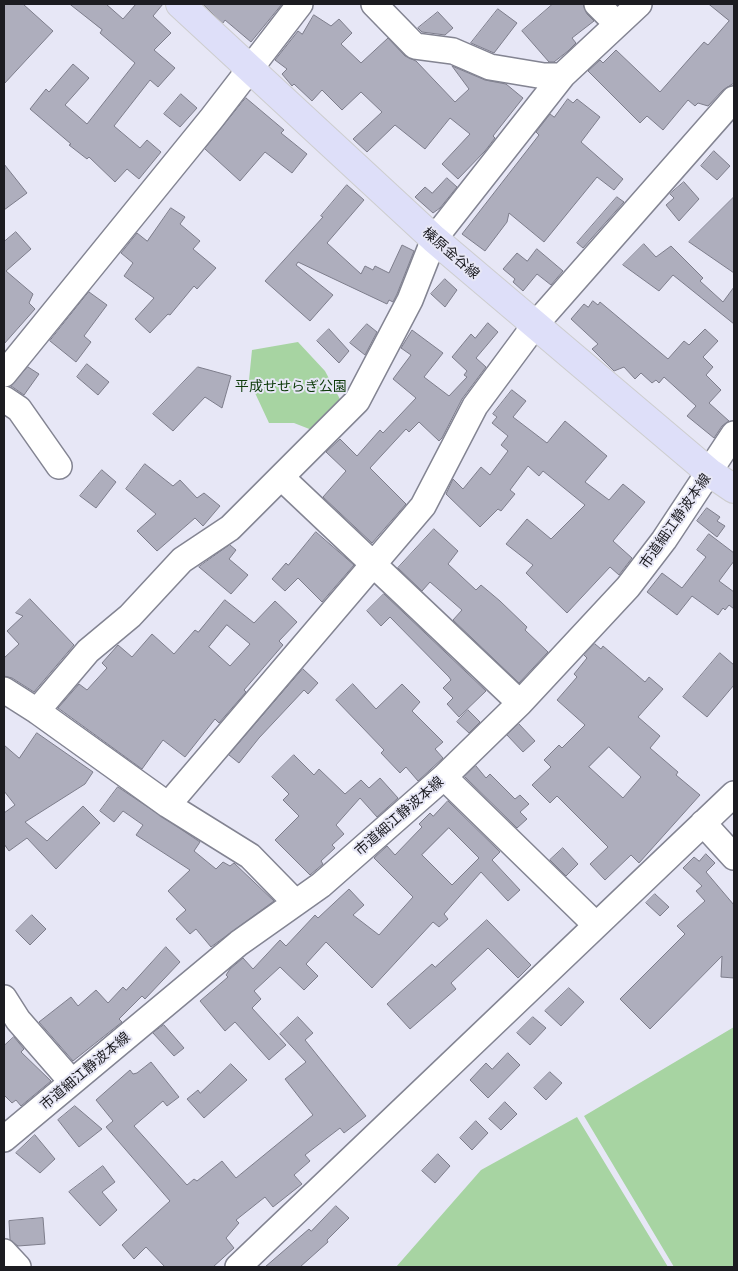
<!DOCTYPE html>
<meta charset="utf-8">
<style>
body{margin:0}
#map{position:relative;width:738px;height:1271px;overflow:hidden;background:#e7e7f6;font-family:"Exo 2",sans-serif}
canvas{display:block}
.frame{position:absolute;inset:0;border:5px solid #1c1c21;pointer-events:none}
</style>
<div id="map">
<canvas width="738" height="1271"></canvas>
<div class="frame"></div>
</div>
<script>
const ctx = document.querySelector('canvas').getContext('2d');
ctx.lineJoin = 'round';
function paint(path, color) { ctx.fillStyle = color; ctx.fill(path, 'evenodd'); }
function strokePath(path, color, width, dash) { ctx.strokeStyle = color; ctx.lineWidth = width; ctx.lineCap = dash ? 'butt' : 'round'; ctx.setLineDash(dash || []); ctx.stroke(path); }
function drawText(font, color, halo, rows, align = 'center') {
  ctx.font = font + ' "Exo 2","Noto Sans JP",sans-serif'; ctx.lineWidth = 4; ctx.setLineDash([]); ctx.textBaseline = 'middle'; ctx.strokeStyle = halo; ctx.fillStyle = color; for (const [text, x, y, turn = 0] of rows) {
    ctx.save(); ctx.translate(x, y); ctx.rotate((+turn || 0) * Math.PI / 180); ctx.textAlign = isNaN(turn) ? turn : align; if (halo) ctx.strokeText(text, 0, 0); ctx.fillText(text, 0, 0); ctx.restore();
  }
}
const green = new Path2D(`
 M298,342l27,29 17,32 -25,29 -23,-9h-25l-20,-43 3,-30z
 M734,1027v240h-60l-90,-151z
 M577,1117l91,150h-272l85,-97z`);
const building = new Path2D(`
 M4,4h19l30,27 -49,53z
 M70,4h36l17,15 13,-15h27l-10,12 18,17 -17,17 21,18 -17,19 -8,-7 -36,46 26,22 7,-8 14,12 -22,27 -12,-10 -12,13 -26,-25 -2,2 -18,-14 2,-1 -41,-35 16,-20 3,3 24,-28 16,14 -24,27 22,19 48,-61 -35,-30 2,-3z
 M203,4h79l-31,38 -26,-22 -2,3z
 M553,4h30l4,10 7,7 -22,17 4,5 -8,8 -14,11h-5l-27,-31z
 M709,4h25v79l-11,7 -15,16 -10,-3 -3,3 -7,-6 -25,30 -16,-14 -7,7 -52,-52 12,-11 3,3 13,-13 44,42 44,-50 4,3 21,-24z
 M498,9l19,14 -23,30 -23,-10z
 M438,12l15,16 -8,7 -23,-3 -4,-4z
 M314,15l17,11 8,-7 13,14 -11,11 20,19 27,-25 17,18 11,5 39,41 14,-13 -17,-23 33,14 21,4 17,14 -30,38 2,2 -10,13 -27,28 -16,-15 28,-30 -20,-16 -25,31 -30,-24 -28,27 -14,-13 29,-27 -21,-20 -19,18 -20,-20 -10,11 -18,-17 -2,2 -10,-12 5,-5 -12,-9 23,-29 4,3z
 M181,94l16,14 -17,19 -16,-13z
 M246,98l38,32 -3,3 26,21 -15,19 -27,-21 -25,29 -35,-32z
 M568,99l5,4 4,-4 23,18 -19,25 42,37 -9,11 -17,-13 -53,65 -35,-29 -2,9 -22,29 -23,-17 77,-99 -3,-3 14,-18 4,3z
 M714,151l16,15 -13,14 -16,-14z
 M4,164l23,29 -23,17z
 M447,178l10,9 -17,21 -7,5 -18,-16 10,-10 7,6z
 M684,182l15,17 -20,22 -13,-16 8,-7 -4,-4z
 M347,185l17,15 -37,43 34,31 4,-8 8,4 2,-4 14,7 13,-28 12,6 -17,43 -4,8 -4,-2 -2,4 -89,-42 -2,3 37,30 -23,26 -45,-40 58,-64 -2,-1z
 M617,197l7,5 -41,46 -6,-5z
 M734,197v76l-45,-31z
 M171,208l14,9 -5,7 20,17 -7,8 23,19 -19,21 -3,-3 -24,29 -2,-1 -18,19 -15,-14 19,-21 -30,-22 9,-13 -12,-10 16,-20 10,8z
 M16,232l15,17 -25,22 27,23 -4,9 6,6 -31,35v-102z
 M644,244l12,13 15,-11 32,32 -3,3 23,21 11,-15v37l-61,-49 -14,16 -36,-26z
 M537,249l26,22 -12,14 -14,-11 -14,17 -10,-9 2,-3 -12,-10 14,-16 10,8z
 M445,279l12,11 -12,17 -14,-13z
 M89,292l18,13 -23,31 7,6 -15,20 -26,-21z
 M593,301l5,4 2,-3 68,57 16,-18 5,4 16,-16 13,12 -15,16 10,10 -7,8 15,15 -12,13 20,18 -7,5 -8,12 -27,-22 9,-10 -32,-29 -5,6 -3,-3 -4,3 -11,-10 -6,6 -11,-12 -10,4 -22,-22 6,-5 -27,-25 13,-15 4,3z
 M488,323l10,9 -22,26 10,9 -24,32 -20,39 -3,3 -20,-19 -10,10 -3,-3 -36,39 36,36 -34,39 -49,-46 23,-26 -20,-19 14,-13 17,17 23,-26 3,3 33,-35 -23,-19 18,-24 -10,-7 11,-18 31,23 -19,24 25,19 18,-19 -3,-2 3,-4 -15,-14 19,-23 4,4z
 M367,324l10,8 -12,23 -15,-12z
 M329,329l20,22 -10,12 -22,-22z
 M87,364l22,18 -11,13 -21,-18z
 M28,367l11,7 -15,21 -13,-9z
 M198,367l33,9 -9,32 -17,-11 -32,34 -20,-17z
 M512,390l14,11 -13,16 34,26 18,-22 42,35 -22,26 24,18 14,-16 22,18 -32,39 19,17 -13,17 -9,-8 -43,46 -41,-40 7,-8 -27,-21 21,-25 24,20 34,-34 -42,-34 -4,5 -11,-10 -18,24 5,4 -14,17 -3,-2 -18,18 -34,-33 7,-15 10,10 18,-22 9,8 18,-24 -7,-6 7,-9 -16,-13 5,-6 -4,-3z
 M145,464l28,22 7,-6 17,18 7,-5 16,13 -17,20 -8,-8 -38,33 -20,-20 19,-17 -30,-25z
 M102,470l14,12 -20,26 -16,-12z
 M707,508l13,9 -3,4 8,5 -8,11 -20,-16z
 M434,529l24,22 -10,13 28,26 5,-5 19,16 27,26 -2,3 23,22 -29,31 -66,-63 9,-10 -32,-28 -8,9 -24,-23z
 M316,532l38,33 -32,37 -24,-24 -13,13 -13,-12 14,-16 2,2z
 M709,534l25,19v8l-15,20 15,11v17l-5,-4 -4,5 -2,-2 -5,7 -26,-19 -15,19 -30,-23 15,-19 20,15 24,-31 -9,-7z
 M230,545l6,5 -7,9 19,16 -17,19 -32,-27z
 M384,594l102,97 -27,26 -12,-13 6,-6 -10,-10 8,-8 -2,-3 -59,-60 -9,9 -14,-15z
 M30,599l44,46 -40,47 -22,-14 -8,-2v-18l15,-14 -12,-13 16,-15 -7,-3z
 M225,600l29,23 21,-22 22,21 -18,19 4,4 -39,45 2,2 -27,31 -4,-4 -30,38 -22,-17 -21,29 -84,-61 21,-24 8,6 20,-22 -5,-5 16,-18 14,12 20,-23 22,20 21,-24 3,2zM227,625l23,19 -20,22 -21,-19z
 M595,644l6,5 2,-3 42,36 4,-5 14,12 -25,28 22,19 -10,12 28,24 -2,3 24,20 -61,68 -8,-8 -26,25 -15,-16 18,-17 -51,-51 -7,7 -18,-18 19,-18 -7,-7 15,-15 3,3 23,-23 -28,-25 20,-23 -3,-3 13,-16 -3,-3zM609,747l32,30 -18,21 -34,-31z
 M720,653l14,12v20l-27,32 -24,-20z
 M303,669l15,14 -10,11 -4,-4 -45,48 -20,25 -10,-8z
 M353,684l23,25 26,-25 18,18 -8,9 31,31 -8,7 8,9 -25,23 -12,-14 -6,6 -19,-20 3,-3 -48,-50z
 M468,710l12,12 -11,11 -12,-11z
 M519,724l16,17 -12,11 -16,-17z
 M37,733l56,39 -8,12 -60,38 22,19 36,-35 17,17 -44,46 -29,-31 -18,13 -5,-7v-31l11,-8 -11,-14v-46l15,13z
 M294,755l20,20 5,-6 26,25 16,-14 8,8 11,-10 18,20 -21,19 -17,-19 -24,27 8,9 -12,11 3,3 -14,13 2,3 -13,11 -35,-35 24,-24 -16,-16 6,-6 -17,-17z
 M476,766l10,12 4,-4 25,25 5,-4 9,9 -9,8 7,7 -10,9 -52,-51z
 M118,787l82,55 -6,9 22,18 7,-7 7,4 4,-3 40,38 -63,46 -15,-18 -6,5 -14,-15 10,-9 -18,-19 22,-21 -54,-35 7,-10 -20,-14 -9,11 -14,-11z
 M448,801l52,51 -8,8 28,30 -12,11 -27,-29 -37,42 4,5 -9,8 -6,-5 -61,66 -46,-46 -20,22 12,12 -14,14 -24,-23 -26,24 7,8 -9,9 34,37 -17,15 -34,-38 -10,9 -25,-30 28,-24 -2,-2 4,-6 13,-11 10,11 27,-29 6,6 29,-31 3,3 31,-29 15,16 -11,10 26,20 34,-38 -39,-39 13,-12 8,9 27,-28 -3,-3 11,-11 3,3zM449,828l30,30 -27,27 -30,-30z
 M563,848l15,16 -12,12 -16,-16z
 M706,854l9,9 -9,9 28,33v73l-13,-1 1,-21 -72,73 -30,-30 65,-65 -8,-8 28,-25 -9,-10 6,-5 -19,-18 11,-11 5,4z
 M655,894l14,13 -9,9 -14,-13z
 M32,915l14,14 -16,16 -14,-14z
 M487,920l44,45 -13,13 -30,-30 -37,35 5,6 -46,40 -23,-25 45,-40 3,3z
 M166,947l14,15 -35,37 -3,-3 -23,23 3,3 -49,39 -34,-39 32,-25 7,9 18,-16 12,13 15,-16 3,3z
 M569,988l15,14 -23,24 -16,-15z
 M298,1017l15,16 -8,7 61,76 -22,17 -4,-5 -35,27 5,6 -16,14 8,9 -29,23 -8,-10 -29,23 3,3 -13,15 8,10 -21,19h-48l-19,-20 -12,12 -12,-14 48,-44 -64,-74 7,-6 -17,-21 34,-30 3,4 4,-1 14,-11 28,35 -12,9 -4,-5 -29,25 53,59 7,-6 3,2 25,-20 14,17 77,-63 -28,-36 21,-17 -26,-28z
 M533,1017l13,11 -16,17 -13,-12z
 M164,1025l20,23 -10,8 -21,-23z
 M14,1037l10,12 -3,3 30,29 -30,25 -5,-6 -4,3 -8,-8v-49z
 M508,1053l12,12 -32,33 -18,-18 16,-17 6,6z
 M231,1064l16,16 -43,38 -17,-19 11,-9 2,3z
 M550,1072l12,11 -16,17 -12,-12z
 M505,1102l12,12 -16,16 -12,-11z
 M75,1106l27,23 -23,18 -21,-27z
 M476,1121l12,12 -16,17 -12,-12z
 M35,1135l20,24 -15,14 -24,-20z
 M438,1154l12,12 -15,17 -13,-12z
 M103,1166l12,16 -13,10 15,18 -17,16 -31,-34z
 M336,1206l13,12 -22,22 1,2 -28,25h-35l44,-38 2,2z
 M43,1218l2,26 -27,2 -8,-6 -1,-19z`);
const minor = new Path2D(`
 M374,4l41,42 38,5 37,16 54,9h18
 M597,4l20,20
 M4,374l208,-256 88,-114
 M4,399l15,10 40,57
 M281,477l239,226
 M4,690l33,21 131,94 82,51 45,46
 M37,711l51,-60 42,-35 52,-56 48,-32 127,-127 53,-101 24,-61 129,-164 76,-71
 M444,777l151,147
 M168,805l255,-299 52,-100 60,-81 199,-226
 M703,823l31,34
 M4,998l14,22 54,62
 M4,1139l235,-196 82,-58 123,-108 76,-74 108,-116 36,-47 70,-106
 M4,1252l14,15
 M238,1267l496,-473`);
const major = new Path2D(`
 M180,4l254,235 275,233 25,17`);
const streetNames = [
 ["榛原金谷線",451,253,41],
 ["市道細江静波本線",675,521,-55],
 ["市道細江静波本線",399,816,-41],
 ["市道細江静波本線",85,1071,-40]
];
const parkNames = [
 ["平成せせらぎ公園",291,386]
];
paint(green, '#a7d4a2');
paint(building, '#aeaebd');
strokePath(building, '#7d7d8b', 1);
strokePath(minor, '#838492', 28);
strokePath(major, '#cdcdce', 30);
strokePath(minor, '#fff', 25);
strokePath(major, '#dedff9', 28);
drawText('14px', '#1c1c21', '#e7e7f6', streetNames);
drawText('14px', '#0e3b0b', '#e7e7f6', parkNames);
</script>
